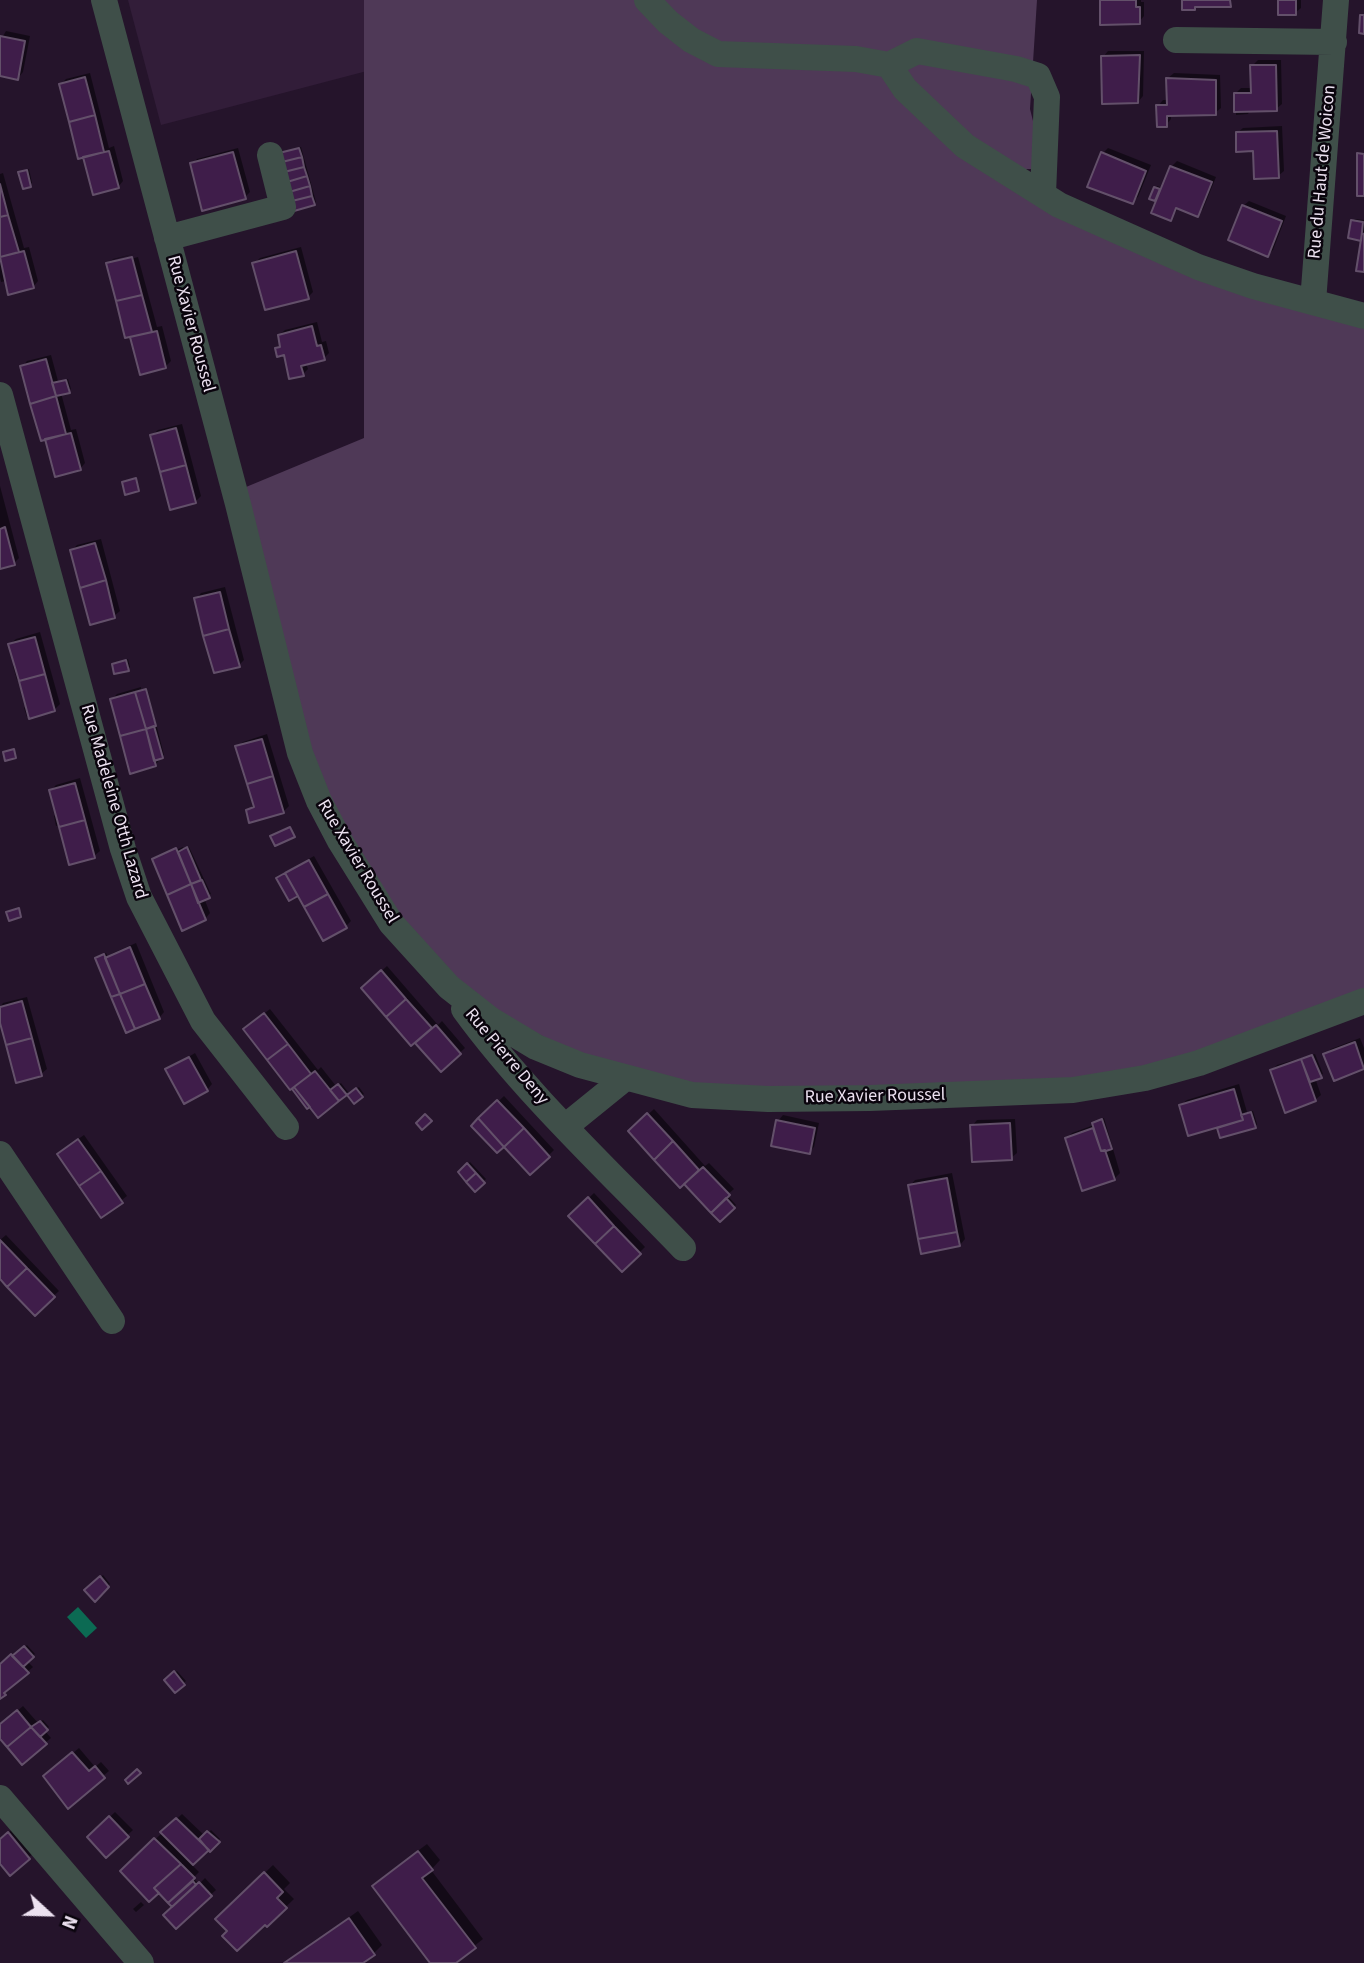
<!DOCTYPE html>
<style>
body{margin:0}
#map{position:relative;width:1364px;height:1963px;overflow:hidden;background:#25142b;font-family:"Source Sans 3",sans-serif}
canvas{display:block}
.north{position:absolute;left:14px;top:1879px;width:70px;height:70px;-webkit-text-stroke:5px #0a040d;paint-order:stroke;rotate:112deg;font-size:19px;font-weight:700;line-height:28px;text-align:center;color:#ece1f0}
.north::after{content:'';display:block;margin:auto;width:24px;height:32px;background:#ece1f0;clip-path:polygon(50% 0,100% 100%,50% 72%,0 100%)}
</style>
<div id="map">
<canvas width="1364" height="1963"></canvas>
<div class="north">N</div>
</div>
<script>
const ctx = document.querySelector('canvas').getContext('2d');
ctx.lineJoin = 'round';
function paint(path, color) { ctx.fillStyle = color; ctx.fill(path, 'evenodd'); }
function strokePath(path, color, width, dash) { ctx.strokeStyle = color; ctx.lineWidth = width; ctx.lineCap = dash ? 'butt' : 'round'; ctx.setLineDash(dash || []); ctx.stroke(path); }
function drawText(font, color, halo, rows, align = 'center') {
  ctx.font = font + ' "Source Sans 3",sans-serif'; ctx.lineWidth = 5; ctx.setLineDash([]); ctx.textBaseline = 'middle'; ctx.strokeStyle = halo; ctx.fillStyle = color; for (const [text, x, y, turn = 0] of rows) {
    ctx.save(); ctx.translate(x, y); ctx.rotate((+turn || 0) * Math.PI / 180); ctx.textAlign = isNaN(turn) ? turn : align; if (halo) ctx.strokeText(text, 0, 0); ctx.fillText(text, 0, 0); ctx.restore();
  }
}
const built = new Path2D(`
 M128,0h260l-2,66 -225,59z`);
const green = new Path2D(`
 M364,0h673l-7,109 6,24 -4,36h-6l-2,19 340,134v679l-219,77 -275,20 -246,-19 -175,-92 -130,-186 -85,-309 130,-54z`);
const water = new Path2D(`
 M78,1607l19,21 -11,10 -19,-21z`);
const shadow = new Path2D(`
 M1102,0h39v2h3v14l-5,6z
 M1279,0h22v8l-6,5z
 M6,31l24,5 -7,36 -5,6 -18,-4v-33z
 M1108,51h36l-1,45 -5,6 -35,-45z
 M1258,60h23l1,44 -6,5 -26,1 -2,4 -12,1v-22l5,-5h12l-1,-22z
 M90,73l19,75 5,-2 9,35 -5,6 -34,-32 -23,-71 5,-5z
 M1174,73l46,2 1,33 -6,5 -44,1v5l-5,6 -8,-19 5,-6h5v-22z
 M1282,126l2,45 -6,5 -41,-43 6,-5z
 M301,147l15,55 -2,2 -33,-51z
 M238,148l12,44 -5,5 -53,-33 5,-5z
 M1108,148l43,17 -13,32 -6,5 -29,-49z
 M1177,161l39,16 -13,32 -6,6 -18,-8 -8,12 -11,-25 -5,5v-11l2,-2 6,2 8,-21z
 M29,169l3,14 -2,2 -10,-12z
 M3,173l21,75 5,-1 9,34 -5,6 -27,-6 -5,1 -1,-5v-103z
 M1249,201l37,15 -13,34 -5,5 -25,-49z
 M1355,219l9,1v50l-2,-31 -9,-18z
 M301,247l12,45 -5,5 -54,-33 6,-6z
 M137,253l-25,7v4l26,-7 19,70 5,-1 9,35 -6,6 -24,6 -9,-38 -24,-71 5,-5z
 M317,322l5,20 4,-1 3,12 -5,5 -18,5 2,6 -5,5 -18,-21 -8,-4 5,-5 -3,-9 6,-5z
 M51,355l7,26 10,-2 3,10 -10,4 10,37 5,-1 9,34 -5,6 -58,-102 5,-6z
 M182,424l19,72 -5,5 -44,-66 6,-5z
 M0,486l19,72 -5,5 -14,4z
 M101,539l19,72 -6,5 -42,-66 5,-5z
 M225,587l19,73 -5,5 -43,-66 5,-6z
 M40,632l20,72 -6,6 -27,7 -3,-9 3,-3 -7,-26 -3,1 -4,-14 3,-3 -6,-19 6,-5z
 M128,659l2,8 -2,2 -14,-5z
 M141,687v2l6,-1 17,67 -9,10 -43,-66 5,-5z
 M267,734l22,72 -6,6 -35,-2 7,-6 -18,-57 6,-5z
 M80,778l20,73 -6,5 -34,-31 -4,1 -2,-10 2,-2 -5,-24 5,-5z
 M183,847l1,2 5,-2 22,47 -7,4 6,15 -5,6 -51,-60 4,-4v3z
 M314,856l37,65 -5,5 -53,-58z
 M136,943l28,69 -5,6 -62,-60 9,-5 2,4 5,-4z
 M387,966l51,59 4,-4 23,27 -24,22 -26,-30 -52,-52z
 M27,997l20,72 -6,5 -41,-57v-10l3,-4z
 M270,1009l48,61 3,-3 15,19 5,-3 7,9 -30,23 -67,-91z
 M1360,1038l4,10v20l-29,11 -10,-24 6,-6z
 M195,1053l17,31 -5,6 -40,-20z
 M1315,1054l8,20 -8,4 6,17 -6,5 -43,-30 5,-5z
 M1239,1084l8,28 6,-1 4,13 -2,3 -36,2 4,-5 -42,-19 6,-5z
 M359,1087l5,7 -10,8 -5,-7z
 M504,1096l50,54 -23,23 -27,-29 -31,-18z
 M654,1109l51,57 4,-3 25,26 -7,6 9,10 -16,15 -36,-38 -54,-51z
 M783,1115l36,8 -5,24 -5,5 -31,-31z
 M1104,1118l16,55 -6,6 -47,-41 5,-5 22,-8 2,-4z
 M1015,1119l2,34 -6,5 -39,-32 5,-6z
 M84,1135l43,61 -26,20 -37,-67z
 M470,1162l16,17 -11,11 -15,-18z
 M952,1173l13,66 -5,6 -50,-59 5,-6z
 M594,1193l51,54 -23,23 -52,-54z
 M6,1235l53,56 -24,22 -35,-37v-36z
 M103,1575l7,9 -15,15 -8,-9z
 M27,1645l8,9 -8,7 6,6 -33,30v-31z
 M177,1671l9,10 -11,9 -8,-10z
 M23,1706l15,17 5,-3 6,7 -4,4 6,7 -6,5 -45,-7v-10z
 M79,1748l16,19 6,-5 8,9 -6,5 -52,-5z
 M115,1812l18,18 -27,25 -17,-18z
 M182,1814l23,22 6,-6 9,9 -28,26 7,7 -6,6 6,6 6,-6 11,12 -40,36v-28l-2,-2 -15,-5 -37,-20z
 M14,1828l20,25 -24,20 -10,-12v-21z
 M427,1844l13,16 -9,10 52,69 -30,24h-21l-50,-85z
 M273,1865l17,18 -6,6 10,10 -27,26 -38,6 -12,-12z
 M141,1902l3,3 -8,7 -3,-3z
 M358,1911l24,34 -9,9 -13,9h-74z`);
const building = new Path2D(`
 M1100,0h36v7h4v17l-40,1z
 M1182,0h48l1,7h-36v3h-13z
 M1278,0h18v15h-18z
 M1360,15h4v19l-5,-1z
 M0,36l25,5 -7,39 -18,-4z
 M1140,55l-2,48 -36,1 -1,-48z
 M1250,65h26l1,46 -43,1v-19h17z
 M85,77l10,38 -26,7 -10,-38z
 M1166,78l50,2v35l-49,1v11h-10l-1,-22h11z
 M95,115l9,37 -26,7 -9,-37z
 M1277,131l2,47 -25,1 -1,-28 -17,1v-20z
 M299,148l3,9 -20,5 -3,-9z
 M109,151l10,37 -26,7 -10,-38z
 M233,152l13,47 -44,12 -12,-48z
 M1101,152l45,19 -13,33 -46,-17z
 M1357,153l7,1v42h-7z
 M302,157l2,10 -20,5 -2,-10z
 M1170,166l42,16 -14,35 -22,-9 -5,13 -20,-8z
 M304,167l3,9 -20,6 -3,-10z
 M27,170l4,17 -8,2 -5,-17z
 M307,176l3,10 -21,6 -2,-10z
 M0,184l8,31 -8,2z
 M310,186l2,10 -20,5 -3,-9z
 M1154,187l6,2 -5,12 -6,-2z
 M312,196l3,9 -21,6 -2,-10z
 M1242,205l40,16 -14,36 -40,-17z
 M8,215l11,37 -19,5v-40z
 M1351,220l12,2 -2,19 -13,-3z
 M1362,233l2,1v38l-8,-1z
 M24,251l10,37 -26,7 -8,-38z
 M296,251l13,48 -44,11 -13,-47z
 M132,257l10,38 -26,6 -10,-38z
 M142,295l10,37 -27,6 -9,-37z
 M312,326l5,20 4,-1 4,15 -24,6 3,10 -15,3 -5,-24 -7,2 -2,-9 5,-1 -2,-12z
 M157,331l9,37 -26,7 -10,-38z
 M46,359l10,37 -26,8 -10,-38z
 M66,380l4,13 -14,3 -4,-13z
 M56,396l10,38 -25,7 -11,-37z
 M176,428l10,37 -26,7 -10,-37z
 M71,433l10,37 -26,7 -10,-38z
 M186,465l10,38 -26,7 -10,-38z
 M136,478l3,13 -14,4 -3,-13z
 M5,527l10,38 -15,4v-40z
 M95,543l11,37 -26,8 -10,-38z
 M106,580l9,38 -25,7 -10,-37z
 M220,592l9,37 -26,7 -9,-38z
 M229,629l11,38 -26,6 -11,-37z
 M35,637l10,37 -26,7 -11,-37z
 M126,660l3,11 -15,3 -2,-10z
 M45,674l10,37 -26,8 -10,-38z
 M146,689l10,37 -10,3 -11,-37z
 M135,692l11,37 -26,7 -10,-37z
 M154,726l9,32 -9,3 -8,-32z
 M146,729l10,37 -26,8 -10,-38z
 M262,739l11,37 -26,8 -12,-38z
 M14,749l2,9 -11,3 -2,-9z
 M273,776l11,37 -35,10 -3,-13 8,-3 -7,-23z
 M75,783l10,37 -26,7 -10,-37z
 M85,820l10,38 -26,7 -10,-38z
 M290,827l5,10 -20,9 -5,-10z
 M187,847l14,33 -10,4 -13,-32z
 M176,848l15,36 -24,11 -15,-36z
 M309,860l19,34 -24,13 -19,-34z
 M285,873l13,23 -9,5 -13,-23z
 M202,880l8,18 -12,5 -7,-19z
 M191,884l15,36 -24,11 -15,-36z
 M328,894l19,34 -24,13 -19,-34z
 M19,908l2,9 -12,4 -3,-9z
 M130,947l15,37 -25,10 -15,-36z
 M104,954l16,40 -9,3 -16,-39z
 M381,970l25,29 -20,18 -25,-29z
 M145,984l15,35 -25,10 -15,-35z
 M120,994l15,35 -9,4 -15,-36z
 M406,999l26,29 -21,18 -25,-29z
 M22,1001l10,37 -26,7 -6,-22v-16z
 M264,1013l24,31 -21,16 -24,-31z
 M436,1025l25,29 -20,18 -26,-29z
 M32,1038l10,38 -26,7 -10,-38z
 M1355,1042l9,27 -30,12 -11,-27z
 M288,1044l23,30 -21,16 -23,-30z
 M1312,1055l10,23 -12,4 -9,-23z
 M189,1057l19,34 -24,13 -19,-35z
 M1301,1059l15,42 -31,12 -15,-43z
 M315,1071l24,30 -21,17 -24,-31z
 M338,1084l9,11 -8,6 -9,-11z
 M294,1087l16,20 -3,2 -15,-20z
 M356,1088l7,9 -9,7 -7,-9z
 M1234,1089l9,31 -55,16 -9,-31z
 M497,1100l27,28 -20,19 -26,-29z
 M1251,1112l5,16 -36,10 -3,-10 26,-8 -2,-5z
 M647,1113l26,28 -19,19 -26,-29z
 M425,1114l7,7 -10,9 -6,-7z
 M478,1118l26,29 -7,6 -26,-27z
 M1102,1119l10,30 -6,2h-5l-9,-28z
 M776,1120l39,8 -5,26 -39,-8z
 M1010,1123l2,37 -40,2 -2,-37z
 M524,1128l26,29 -20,18 -26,-28z
 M1093,1128l8,23 4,-1 10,30 -33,11 -17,-53z
 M78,1139l23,32 -22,15 -22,-32z
 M673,1141l26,29 -19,18 -26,-28z
 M467,1163l9,10 -10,9 -8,-10z
 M703,1167l27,28 -19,18 -27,-29z
 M101,1171l22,32 -22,15 -22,-32z
 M476,1173l9,10 -10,9 -9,-10z
 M947,1178l10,54 -39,7 -10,-54z
 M588,1197l26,29 -19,18 -27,-28z
 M726,1198l9,10 -15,14 -9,-9z
 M614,1226l27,28 -19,18 -27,-28z
 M957,1232l3,14 -39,8 -3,-15z
 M0,1240l27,28 -20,19 -7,-8z
 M27,1268l28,29 -20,19 -28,-29z
 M100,1576l9,11 -14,15 -11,-12z
 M24,1646l10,11 -11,10 -11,-11z
 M11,1654l18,19 -25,20 2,2 -6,4v-35z
 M174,1671l11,14 -10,8 -11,-13z
 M17,1710l14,17 -24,20 -7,-8v-15z
 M40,1721l8,9 -8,7 -9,-10z
 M31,1727l16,17 -25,21 -15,-18z
 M72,1752l17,19 6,-5 10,12 -37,31 -25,-33z
 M137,1769l4,4 -13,11 -3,-4z
 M109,1816l20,21 -23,21 -19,-21z
 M176,1818l33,32 -16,15 -33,-33z
 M207,1831l13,11 -10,10 -11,-13z
 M8,1832l22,27 -20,17 -10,-12v-25z
 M154,1838l27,26 -27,24 5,5 -10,9 -29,-31z
 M418,1851l15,19 -11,8 54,70 -20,15h-26l-58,-77z
 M181,1864l14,14 -27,25 -14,-15z
 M264,1872l19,20 -6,6 10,10 -20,19 -2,-2 -28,26 -15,-15 5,-5 -12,-12z
 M193,1881l3,4 -24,22 -4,-4z
 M199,1882l13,14 -36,33 -13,-14z
 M349,1918l26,37 -12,8h-79z`);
const minor = new Path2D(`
 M104,0l134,504 62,249 19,48 21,40 51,82 58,64 42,33 45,27 44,18 112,30 76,4 102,-1 203,-8 72,-12 54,-15 165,-62
 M647,0l21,22 23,18 27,14 138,5 33,6
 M1176,40l158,2
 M1043,194l4,-97 -9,-21 -22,-7 -99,-18 -28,14 16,24 60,57 94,59 139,62 55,19 111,30
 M167,238l116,-31 -13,-52
 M1313,302l23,-302
 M0,395l123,454 16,48 64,124 83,106
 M464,1009c61,84 146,163 219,239
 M566,1126l58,-47
 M0,1154l112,167
 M0,1798l141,165`);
const streetNames = [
 ["Rue du Haut de Woicon",1323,172,-85],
 ["Rue Xavier Roussel",190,324,75],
 ["Rue Madeleine Otth Lazard",113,802,74],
 ["Rue Xavier Roussel",357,862,59],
 ["Rue Pierre Deny",506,1057,50],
 ["Rue Xavier Roussel",875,1097,-1]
];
paint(built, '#321d39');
paint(green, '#4f3957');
paint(water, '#0c6a53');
paint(shadow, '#0007');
paint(building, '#3f1d4a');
strokePath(building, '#63506a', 2);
strokePath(minor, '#3f4f49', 26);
drawText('18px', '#ece1f0', '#0a040d', streetNames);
</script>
